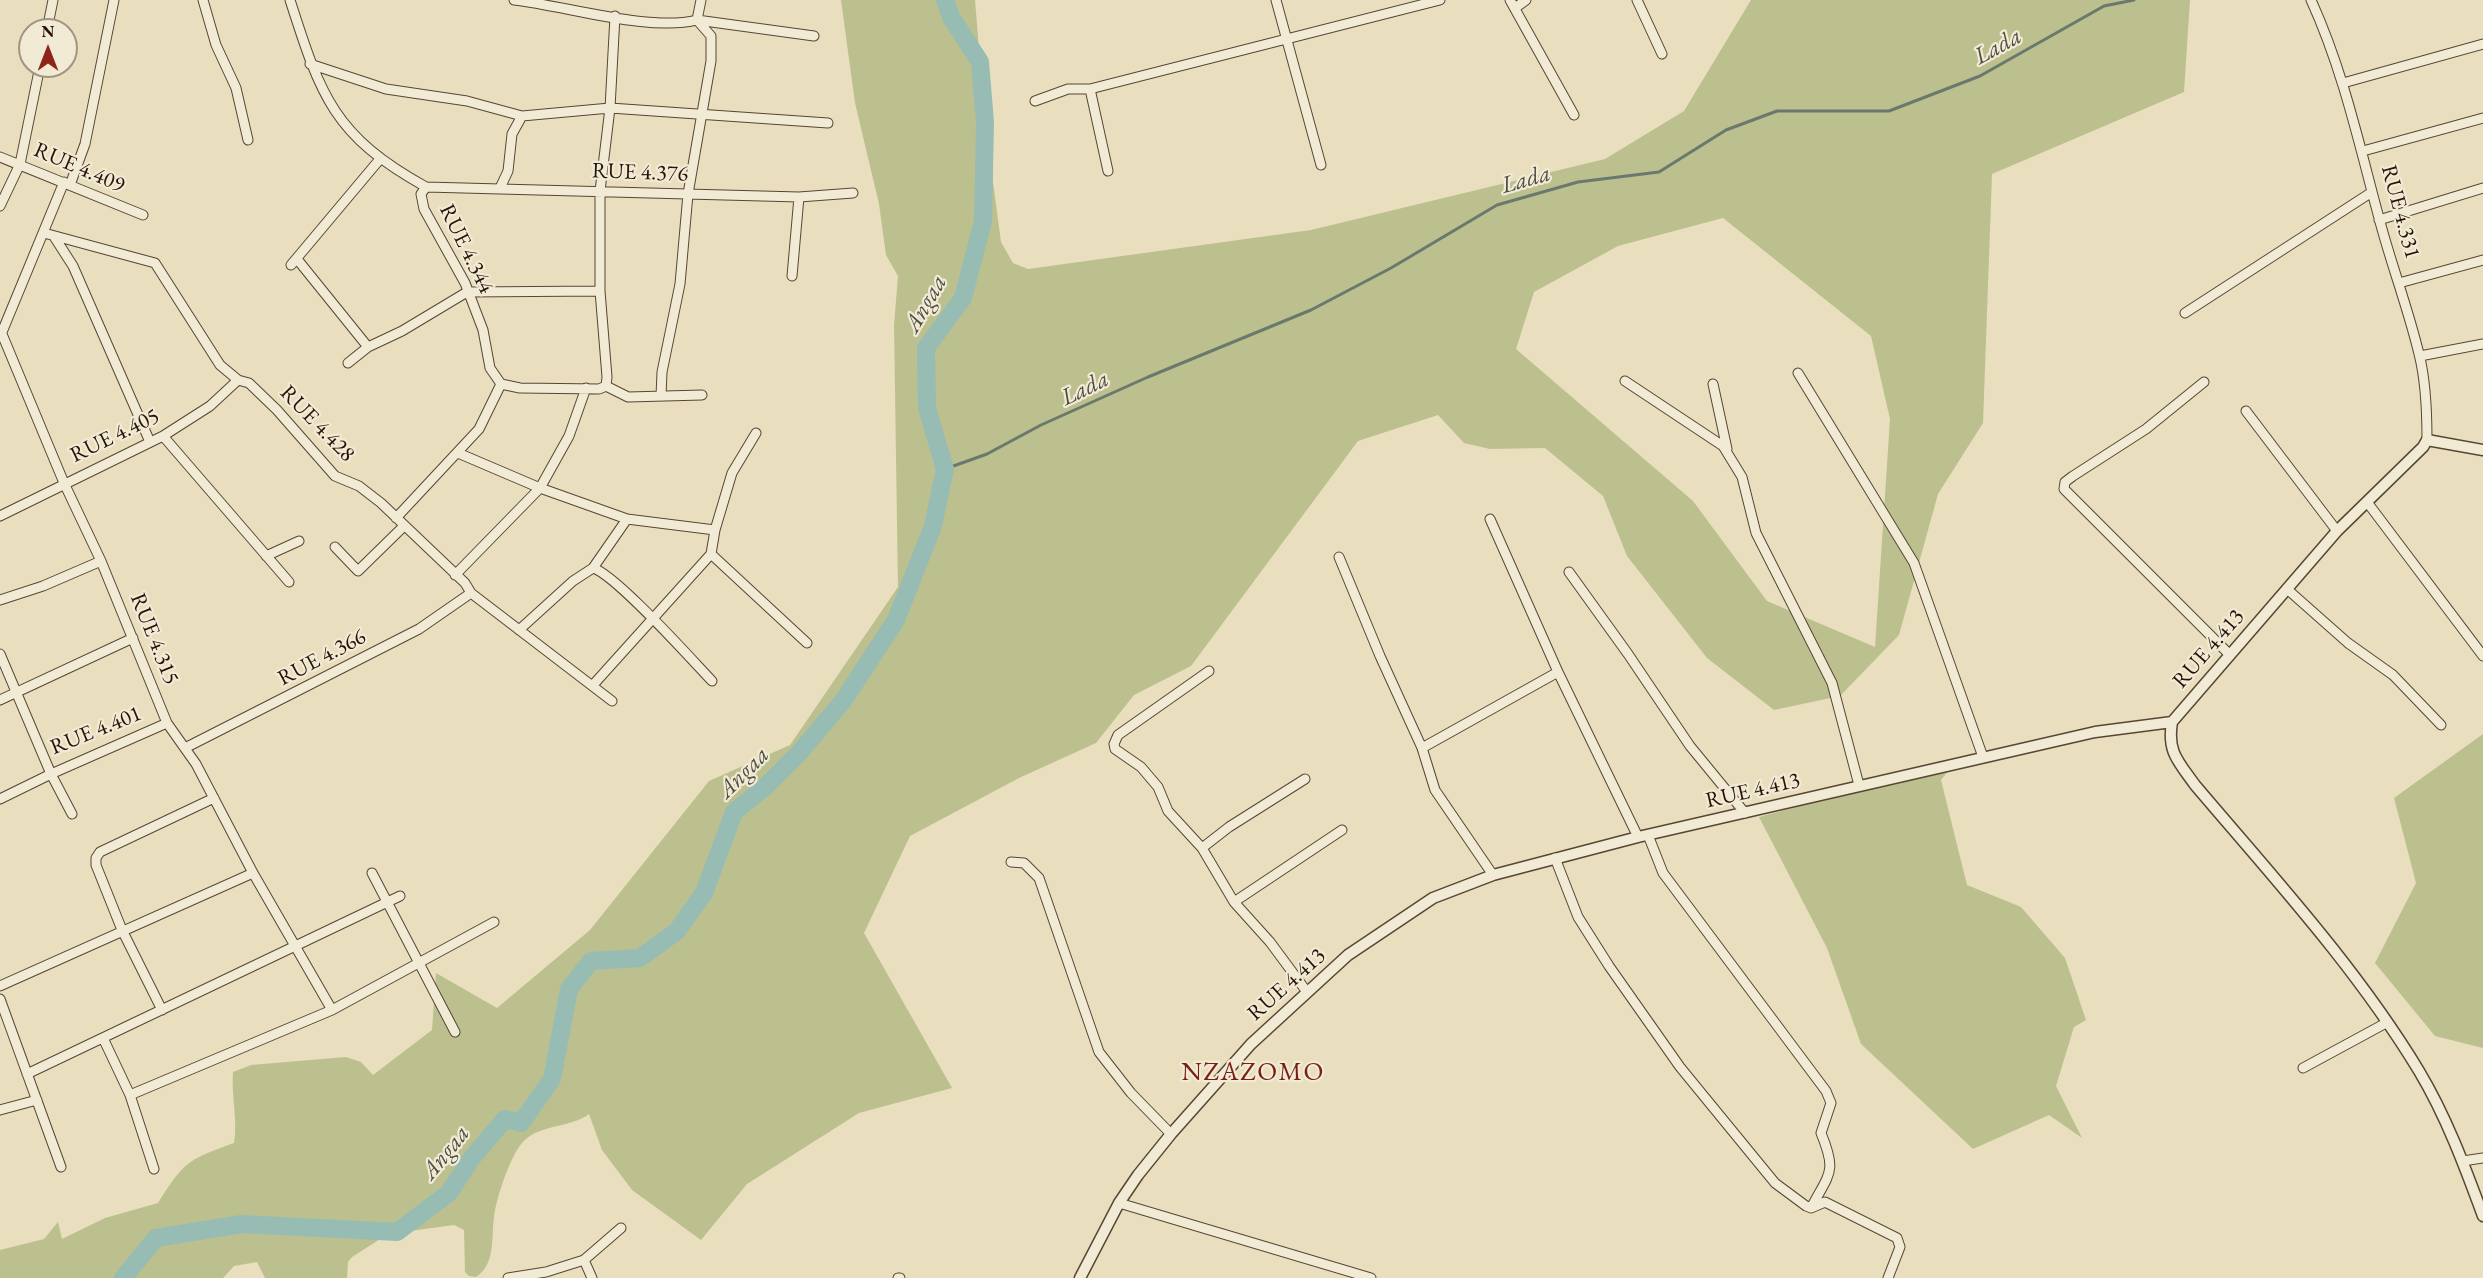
<!DOCTYPE html>
<style>
body{margin:0}
#map{position:relative;width:2483px;height:1278px;overflow:hidden;background:#e9dfbe;font-family:"EB Garamond",serif}
canvas{display:block}
.north{position:absolute;left:18px;top:18px;width:60px;height:60px;box-sizing:border-box;background:#f1ead5;border:2px solid #a19482;border-radius:50%;rotate:0deg;font-size:16px;font-weight:700;line-height:24px;text-align:center;color:#281206}
.north::after{content:'';display:block;margin:auto;width:21px;height:27px;background:#8f2418;clip-path:polygon(50% 0,100% 100%,50% 72%,0 100%)}
</style>
<div id="map">
<canvas width="2483" height="1278"></canvas>
<div class="north">N</div>
</div>
<script>
const ctx = document.querySelector('canvas').getContext('2d');
ctx.lineJoin = 'round';
function paint(path, color) { ctx.fillStyle = color; ctx.fill(path, 'evenodd'); }
function strokePath(path, color, width, dash) { ctx.strokeStyle = color; ctx.lineWidth = width; ctx.lineCap = dash ? 'butt' : 'round'; ctx.setLineDash(dash || []); ctx.stroke(path); }
function drawText(font, color, halo, rows, align = 'center') {
  ctx.font = font + ' "EB Garamond",serif'; ctx.lineWidth = 4.5; ctx.setLineDash([]); ctx.textBaseline = 'middle'; ctx.strokeStyle = halo; ctx.fillStyle = color; for (const [text, x, y, turn = 0] of rows) {
    ctx.save(); ctx.translate(x, y); ctx.rotate((+turn || 0) * Math.PI / 180); ctx.textAlign = isNaN(turn) ? turn : align; if (halo) ctx.strokeText(text, 0, 0); ctx.fillText(text, 0, 0); ctx.restore();
  }
}
const green = new Path2D(`
 M841,0h134l10,122 16,120 12,21 15,6 283,-39 294,-71 79,-48 67,-111h439l-6,92 -192,82 -9,249 -45,71 -39,141 -59,61 -66,14 -67,-52 -80,-102 -24,-60 -58,-48 -55,1 -26,-6 -26,-28 -80,26 -167,225 -57,29 -38,48 -77,35 -109,58 -46,97 88,155 -93,25 -112,71 -46,56 -69,-50 -30,-40 -13,-36c-19,14 -47,10 -64,26 -14,12 -29,59 -31,77 -3,21 2,47 -18,60l-7,-1 -4,-4 -1,-42 -10,-5 -66,9 -36,23 -4,5 -1,16h-82l-8,-16 -23,4 -11,12h-223v-28l44,-11 14,-17 4,17 43,-21 53,-15c27,-42 29,-43 76,-60 4,-24 -3,-47 -1,-71l18,-7 95,-8 15,5 12,13 59,-45 4,-57 61,35 93,-78 119,-149 81,-36 108,-158 -4,-262 4,-49 -12,-21 -7,-51 -24,-101zM1723,218l148,118 19,83 -15,228 -108,-46 -74,-100 -177,-152 18,-57 84,-46z
 M2483,734v314l-48,-12 -60,-73 41,-80 -22,-85z
 M1953,765l-12,15 26,105 54,22 44,51 21,62 -12,7 -18,59 26,52 -33,-23 -76,34 -112,-105 -34,-96 -68,-131z`);
const stream = new Path2D(`
 M945,469l42,-15 54,-29 107,-48 163,-67 80,-42 106,-63 81,-23 81,-10 67,-42 51,-19h112l91,-35 124,-70 30,-6`);
const river = new Path2D(`
 M123,1278l33,-40 86,-14 155,8 52,-39 22,-34 34,-40 16,4 31,-44 17,-90 22,-28 49,-3 37,-27 27,-38 30,-81 30,-24 35,-35 44,-52 53,-81 37,-94 12,-57 -18,-61 -1,-60 37,-50 20,-77 2,-99 -5,-60 -29,-45 -6,-17`);
const minor = new Path2D(`
 M203,0l13,45 20,43 12,52
 M290,0c31,97 44,136 136,187l-5,7 3,15 41,74 18,47 7,38 11,16
 M514,0c53,6 135,32 183,20l4,-20
 M1276,0l45,165
 M1510,0l64,115
 M1637,0l25,54
 M2311,0c32,70 48,144 68,218 12,46 29,90 40,136 7,27 8,58 8,86
 M1515,8l11,-8
 M697,20l117,16
 M47,30l6,-30
 M310,64l76,25 81,12 55,15 88,-8 218,15
 M2343,83l140,-39
 M1090,89l18,82
 M1035,101l33,-12h22l350,-89
 M2363,151l120,-33
 M0,157l143,58
 M70,185l15,-41 29,-144
 M426,187l373,10 54,-4
 M500,188l8,-17 4,-37 10,-18
 M0,206l20,-42 20,-98
 M2379,220l104,-32
 M44,233l111,30 65,102 18,15 11,3 28,27 58,66 24,10 22,17 84,80 6,10 141,108
 M55,238l18,28 77,176
 M297,259l71,88
 M291,265l89,-106
 M792,276l7,-79
 M2399,283l84,-23
 M2185,313l187,-121
 M2,334l62,149 37,78 66,162 29,41 57,109 79,137
 M0,337l64,-155
 M2420,356l63,-12
 M348,363l20,-16 34,-16 65,-39 133,-1
 M1798,373l116,190 69,194
 M1625,381l98,65 19,31 14,56 76,150 27,102
 M2204,382l-58,47 -73,47 -8,6 -1,7 166,166
 M501,384l19,4 79,1 7,-3
 M1713,384l14,65
 M606,386l1,-9 -7,-86v-100l10,-83 5,-92
 M606,386l22,11 74,-2
 M661,396l1,-24 18,-88 8,-90 23,-133v-25l-14,-16
 M2246,411l91,120
 M163,436l126,146
 M458,453l82,35 87,31 88,11 17,-57 24,-40
 M2367,502l116,154
 M0,516l163,-80 47,-30 28,-26
 M396,518l83,-89 22,-45
 M1490,519l68,153 80,165
 M335,547l23,24 46,-45
 M711,554l96,89
 M266,556l33,-15
 M1339,557l41,99 42,92 13,42 58,85
 M593,568c23,7 98,91 119,113
 M1569,572l59,82 62,92 55,67
 M455,575l85,-87 29,-52 17,-48
 M2287,589l61,54 45,32 48,50
 M0,600l43,-14 58,-25
 M519,630l54,-49 20,-13 34,-49
 M0,654l51,120 116,-51
 M1209,671l-91,64 -4,9 1,5 26,18 17,20 10,24 34,37 32,54 36,40 37,50
 M593,685l118,-131 4,-24
 M0,700l133,-62
 M185,748l234,-119 52,-36
 M1422,748l136,-76
 M0,799l51,-25 21,40
 M1648,835l15,38 163,218 5,12 -10,30c16,39 9,39 -10,75
 M1202,848l27,-21 76,-48
 M1555,858l23,59 31,49 71,101 95,116 31,23 5,2 14,-6 72,36 3,9 -12,31
 M1011,862l13,1 15,15 60,174 32,41 40,41
 M372,873l83,159
 M1234,902l108,-72
 M0,986l253,-113
 M0,999l61,168
 M162,1010l-40,-80 -26,-65v-7l4,-6 114,-54
 M103,1038l27,57 24,74
 M2303,1068l83,-45
 M27,1074l373,-178
 M130,1095l202,-85 162,-88
 M0,1110l37,-10
 M2463,1161l20,-3
 M1119,1203l252,75
 M584,1260l8,18
 M508,1278l38,-6 38,-12 37,-32
 M898,1278h2`);
const tertiary = new Path2D(`
 M2172,722c-5,30 6,39 23,63 78,92 161,182 224,286 27,45 46,96 64,145
 M1080,1278l39,-75 19,-28 33,-41 80,-90 97,-89 85,-57 60,-23 145,-38 457,-105 77,-10 165,-191 86,-84 4,-7 56,10`);
const streetNames = [
 ["RUE 4.409",79,168,23],
 ["RUE 4.376",640,173,2],
 ["RUE 4.331",2400,212,75],
 ["RUE 4.344",466,249,64],
 ["RUE 4.428",317,424,46],
 ["RUE 4.405",115,436,-26],
 ["RUE 4.315",154,639,68],
 ["RUE 4.413",2209,649,-49],
 ["RUE 4.366",322,658,-28],
 ["RUE 4.401",96,731,-22],
 ["RUE 4.413",1753,791,-13],
 ["RUE 4.413",1287,985,-42]
];
const waterNames = [
 ["Lada",1998,47,-29],
 ["Lada",1526,180,-16],
 ["Angaa",926,304,-60],
 ["Lada",1085,389,-26],
 ["Angaa",744,773,-45],
 ["Angaa",446,1153,-51]
];
const quarterNames = [
 ["NZAZOMO",1253,1073]
];
paint(green, '#bbc08e');
strokePath(stream, '#6b786e', 3);
strokePath(river, '#97bcb4', 18);
strokePath(minor, '#584534', 11);
strokePath(tertiary, '#584534', 13);
strokePath(minor, '#f1ead5', 9);
strokePath(tertiary, '#f1ead5', 10);
drawText('22px', '#281206', '#f1ead5', streetNames);
drawText('italic 24px', '#4f4e43', '#f1ead5', waterNames);
ctx.letterSpacing = '1.5px';
drawText('26px', '#7a1f14', '#f1ead5', quarterNames);
ctx.letterSpacing = '0px';
</script>
